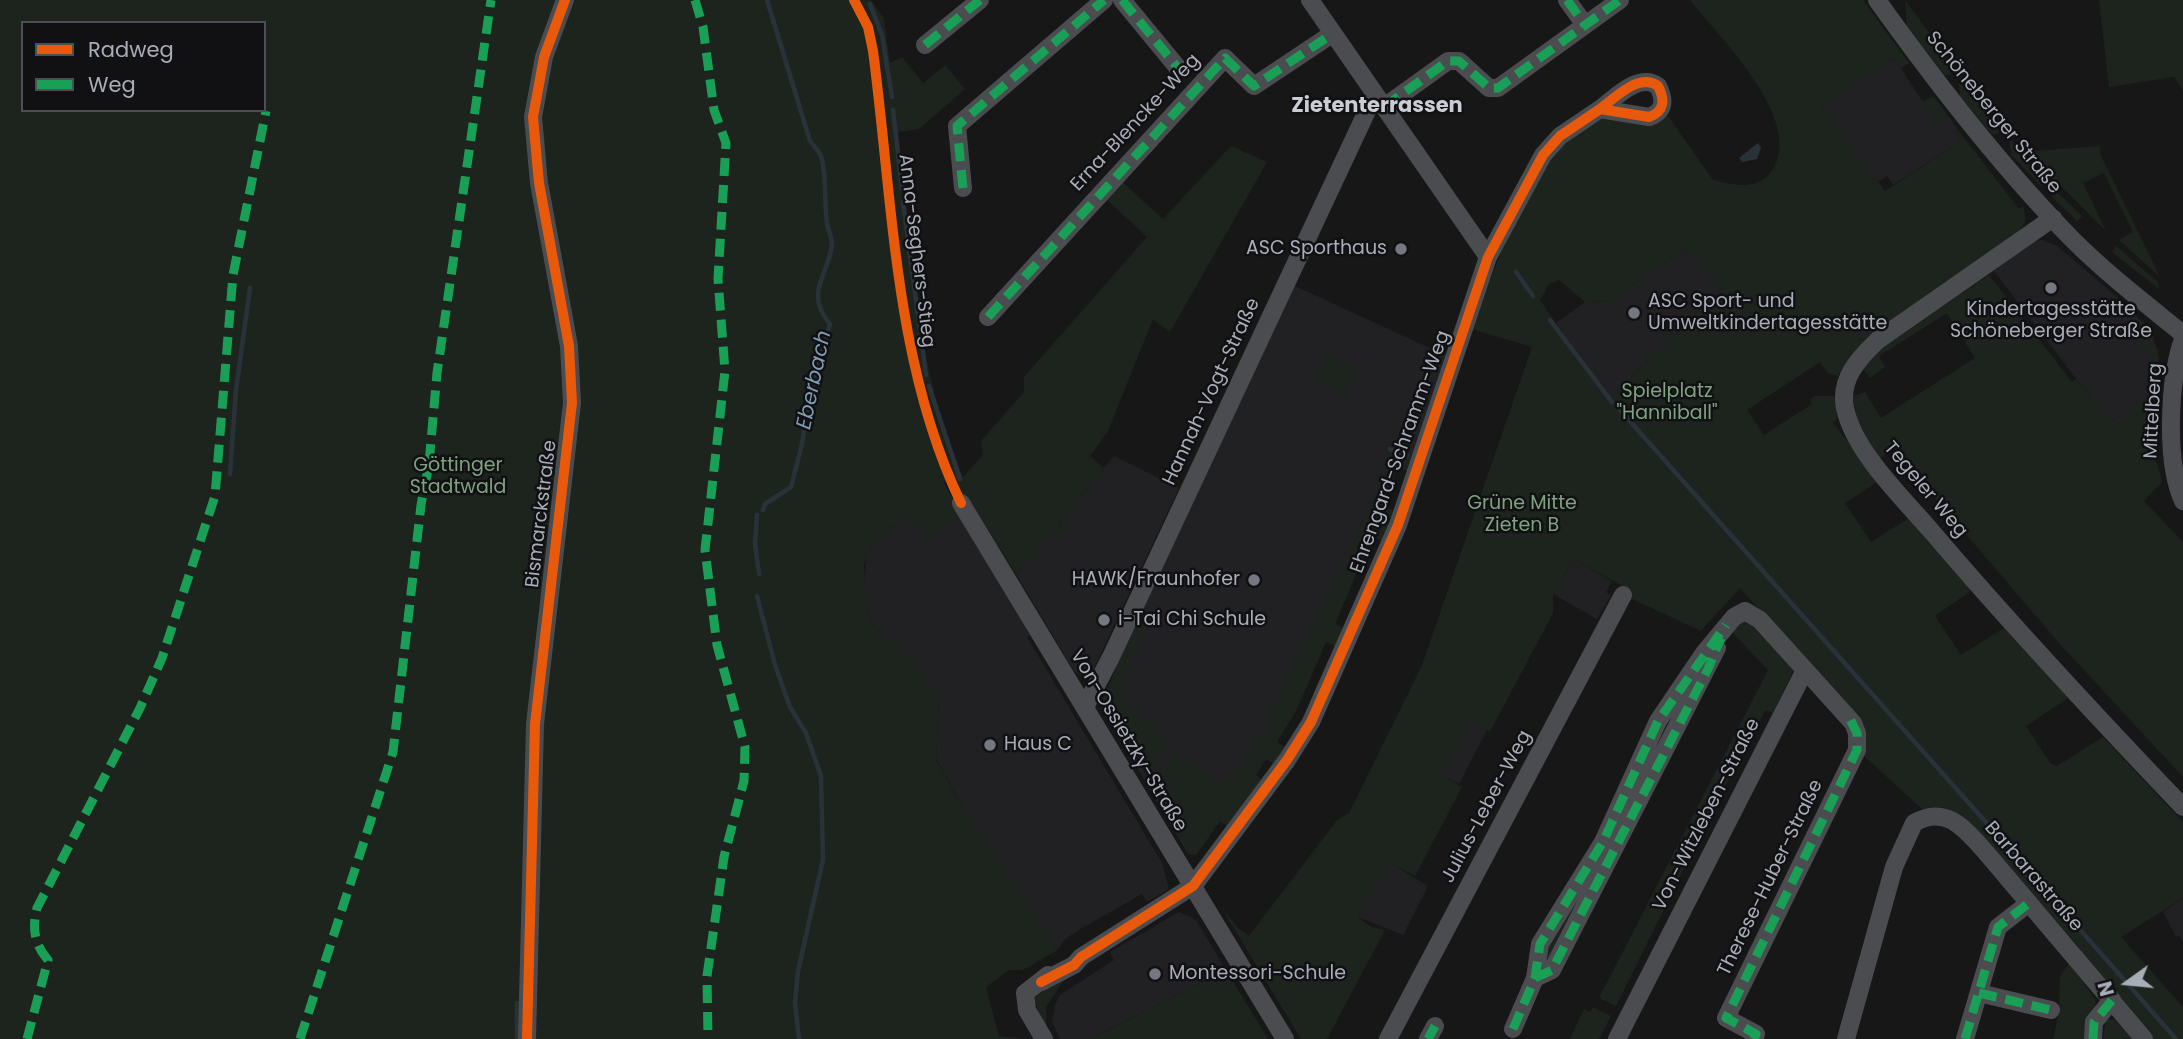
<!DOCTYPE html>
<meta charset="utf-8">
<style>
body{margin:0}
#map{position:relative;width:2183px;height:1039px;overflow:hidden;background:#171717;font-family:Poppins,sans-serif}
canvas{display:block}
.legend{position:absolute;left:21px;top:21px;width:245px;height:91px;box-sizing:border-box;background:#111113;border:2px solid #4d4f55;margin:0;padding:9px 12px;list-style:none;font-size:21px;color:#a8adb8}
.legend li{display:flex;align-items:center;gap:14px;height:35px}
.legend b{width:35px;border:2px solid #4d4f55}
.north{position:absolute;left:2092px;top:948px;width:70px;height:70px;-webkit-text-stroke:5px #111113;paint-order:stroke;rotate:255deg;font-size:19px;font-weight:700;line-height:28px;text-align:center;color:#a8adb8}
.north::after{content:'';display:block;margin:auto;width:24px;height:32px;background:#a8adb8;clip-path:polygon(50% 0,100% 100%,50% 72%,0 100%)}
</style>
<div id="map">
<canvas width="2183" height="1039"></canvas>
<ul class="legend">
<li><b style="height:9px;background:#e8590c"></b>Radweg</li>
<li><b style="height:9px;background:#1a9f57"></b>Weg</li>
</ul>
<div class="north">N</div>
</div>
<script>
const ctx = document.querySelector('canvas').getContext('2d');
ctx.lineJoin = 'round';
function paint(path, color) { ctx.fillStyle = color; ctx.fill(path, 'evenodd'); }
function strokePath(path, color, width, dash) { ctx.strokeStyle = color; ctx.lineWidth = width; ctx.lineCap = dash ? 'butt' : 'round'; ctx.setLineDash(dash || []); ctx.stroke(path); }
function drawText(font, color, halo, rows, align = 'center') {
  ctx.font = font + ' Poppins,sans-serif'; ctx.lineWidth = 5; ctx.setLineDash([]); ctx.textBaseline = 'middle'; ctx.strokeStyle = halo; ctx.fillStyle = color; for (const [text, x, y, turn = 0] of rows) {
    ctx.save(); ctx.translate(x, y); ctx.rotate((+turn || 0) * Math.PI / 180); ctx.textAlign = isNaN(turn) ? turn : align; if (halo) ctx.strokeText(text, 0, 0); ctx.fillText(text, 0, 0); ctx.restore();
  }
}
const built = new Path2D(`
 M1894,58l43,65 10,-9 11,16 -3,2 6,9 -68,44 -6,-9 -14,9 -51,-79z
 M2042,240l15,6 52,44 35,33 9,13 6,22 -1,30 -43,32 -9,-2 -112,-147 37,-29z
 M1683,249l39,40 -111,108 -14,-13 -41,-61 29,-21 25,-1z
 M1295,286l152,70 -40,115 -10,-3 -13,40 -88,203 -40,64 5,5 -34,46 -7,-5 -24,34 -8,-1 -88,-148 43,-101z
 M1114,456l65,32 -84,178 -4,7 -10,3 -7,-5 -58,-97 32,-37 16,-8 -6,-5z
 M943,482l87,153 -3,2 135,226 7,26 -22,13 -5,-8 -65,37 -13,9 -6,10 -90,-133 -32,-58 3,-61 -39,-50 -26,-21 -7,-15 -3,-15 2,-41 15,-23 21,-11z
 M1573,559l39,22 -6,11 5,3 -14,24 -44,-25z
 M1471,719l17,9 -29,56 -20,-10z
 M1387,861l41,25 -25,49 -45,-18z
 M2183,898v44l-4,-7 -3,2 -13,-25z
 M1179,912l17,8 30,50 -136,69h-30l-8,-17 3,-17 5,-10 54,-35 -4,-8z`);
const green = new Path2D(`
 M0,0h871l13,19 6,44 12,-6 21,26 22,-18 20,24 -46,40 -21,3c14,116 17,237 65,345l20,-22 -2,-14 43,-49v-15l123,-140 -42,-39 15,-18 43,39 68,-73 36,16 -97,170 -17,-13 -45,112 -18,25 14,12 -46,56 7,6 -17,7 -32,37 -42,-67 -12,-9 -8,-16h-10l17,36 -34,20 -14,-13 -11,-3 -21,11 -15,23 -2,11 3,45 7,15 26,21 39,50 -3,62 32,57 90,133 -35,20h-14l-23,17 13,49 29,3h-1028zM23,23h241v87h-241z
 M1690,0h173l46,63 -8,5 -7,-10 -72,48 51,78 5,-3 7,10 76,-50 -6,-9 3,-2 61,79 5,-3 1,15 -7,13c-45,31 -157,97 -180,142l-10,-3 -8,-11 -73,48 17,25 48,-31 -2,-4 4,-4h20l4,21 -5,6 46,58 -34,22 26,39 38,-24 63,72 -37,26 26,39 43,-27 64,70 -42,28 24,37 7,3 46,-29 80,85v76l-62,39 62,70v32h-31l-63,-72 -10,-20 -118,-132 -19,-8 -19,3 -60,-55 3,-14 -4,-17 -122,-136 -39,43 -71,-33 2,-7 -59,-32 -20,35v19l-63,119 -19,-13 -31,55 22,13 -47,89 -28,-14 -29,55 13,10 14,3 -58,109h-26l-80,-132 17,21 11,8 89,-117 11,-6 73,-148 110,-318 -60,-18c22,-58 63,-181 120,-210 13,-7 57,-5 74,-6l47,67c20,5 45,11 59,-9 34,-50 -53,-134 -82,-171zM1683,249l39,40 -111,108 -14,-13 -57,-84 9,-16 10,-4 26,22 25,-1z
 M1905,0l45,61 1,14 -7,1 -37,-48z
 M2099,0h84v90l-9,-13 -65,10z
 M1958,72l45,60 -10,3 -33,-39z
 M1933,96l14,18 -10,9 -14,-21z
 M2009,138l41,46 -9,2 -30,-31z
 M2100,146v8l60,123 -41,-37 14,-8 -29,-59 -21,10 23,48 -72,-72 -1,-8z
 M2053,188l29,28 -5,5 -25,-24z
 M2116,246l42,36 1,7 -47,-37z
 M1989,275l83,107 4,-3 30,39 9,2 33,-25 3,2 -1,58 8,10 4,17 -18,19 39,41v235l-124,-134 -166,-194 -14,10 -23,-42 -3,-21 12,-4 16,26 94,-60 -28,-45 -68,43 6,11 -15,11 -7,-9 20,-22z
 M2144,323l14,28v17l-24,-31z
 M1326,354l30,15 -12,25 -30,-15z
 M1390,464l7,4 -12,39 9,4 -10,30 -12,-4 -37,87 11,5 -9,18 -11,-5 -30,69 -19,31 9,6 -10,17 -10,-6 -10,16 5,5 -34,46 -7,-5 -24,34 -8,-1 -35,-60v-9l22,-33 47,34 32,-36z
 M1137,618l12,5 -29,64 7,16 42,38 -20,30 -9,2 -40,-67z
 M1749,619l45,50 -21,44 -7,-3 -18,30 -132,266 -17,-8 169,-328 -37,-39 5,-8z
 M1601,861l-55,107v-23z
 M2070,962l26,39 -9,38h-34l6,-25 1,-38z
 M1226,970l42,69h-178z
 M1064,980l-18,27v22l-12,-29 4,-8z
 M1593,1007l18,9 -12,23h-29l14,-30 6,3z
 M2112,1019l3,1 18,19h-30l3,-19z`);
const water = new Path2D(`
 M1758,143l3,5 -4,11 -15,3 -3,-4z`);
const stream = new Path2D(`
 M870,4l12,31 10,62
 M893,110l9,79
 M903,202l23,173
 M1516,272l17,24
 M1550,320l62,82
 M929,386l31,93
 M1620,410l403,454 4,11 35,34 114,130
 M1390,449l17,7
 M230,474l6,-84 14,-102
 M763,510l2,-6 26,-17 11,-43 6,-42 22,-78c-27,-32 -1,-48 2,-80 0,-7 -4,-13 -5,-21 -3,-18 0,-54 -7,-69 -3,-5 -7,-9 -10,-13l-43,-141
 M757,515l-2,28 4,31
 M757,596l18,69 15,42 16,26 15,43 2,84 -25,111 -3,32 4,36
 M517,1039v-36`);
const minor = new Path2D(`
 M1122,0l56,68
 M1310,0l178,257
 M1567,0l18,25
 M1877,0c60,84 124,167 196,240 34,34 73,64 110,94
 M925,45l55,-45
 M1384,107l64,-46h11l30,27h9l122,-88
 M963,188l-6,-62 147,-126
 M2053,218l-175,122c-19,18 -39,39 -33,68 9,44 59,91 88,125 80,94 165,185 250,274
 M988,317l237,-259 29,28 78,-52
 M2183,339c-14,40 -18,123 0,162
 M961,503l324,536
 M1085,707l26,-50 264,-563
 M1535,978l17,-8 165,-322
 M1041,982l33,-17 7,-8 112,-71 94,-126 24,-38 87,-197 90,-268 55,-102 17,-19 40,-27 49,8c16,-6 16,-17 9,-31 -19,-14 -43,12 -58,23
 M1979,993l72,17
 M1513,1029l22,-51 5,-34 63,-102 55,-121 46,-68 30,-36 11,-6 15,9 93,103 4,10v17l-131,268 30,16 -2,5
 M527,1039l8,-315 37,-321 -3,-57 -30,-163 -6,-66 11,-60 21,-57
 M1044,1039l-17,-29 -2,-17 23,-18
 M1388,1039l235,-444
 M1428,1039l7,-13
 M1617,1039l188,-369
 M1846,1039l48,-172 20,-44c31,-18 49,4 69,26l161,190
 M1965,1039l33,-112 31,-24
 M2093,1039l1,-17 18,-22`);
const quiet = new Path2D(`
 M695,0l8,27 11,83 12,33 -8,136 7,92 -20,179 12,95 28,102 -1,34 -20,76 -17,119 1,63
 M1122,0l56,68
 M1567,0l18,25
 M925,45l55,-45
 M1384,107l64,-46h11l30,27h9l122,-88
 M963,188l-6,-62 147,-126
 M988,317l237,-259 29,28 78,-52
 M1535,978l17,-8 156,-301 13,-31
 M1979,993l72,17
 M1513,1029l22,-51 5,-34 63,-102 55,-121 68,-96
 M27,1039l21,-79c-14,-16 -16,-32 -11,-52l103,-200 22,-50 53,-162 18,-221 33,-164
 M300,1039l93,-287 28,-247 8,-41 8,-91 54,-373
 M1428,1039l7,-13
 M1754,1039l2,-5 -30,-16 131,-268v-17l-7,-14
 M1965,1039l33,-112 31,-24
 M2093,1039l1,-17 18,-22`);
const cycleway = new Path2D(`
 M854,0l14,27 5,24c20,151 21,312 88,452
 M1041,982l33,-17 7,-8 112,-71 94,-126 24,-38 87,-197 90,-268 55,-102 17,-19 40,-27 49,8c16,-6 16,-17 9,-31 -19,-14 -43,12 -58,23
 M527,1039l8,-315 37,-321 -3,-57 -30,-163 -6,-66 11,-60 21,-57`);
const markers = [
 [1401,249,7,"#757880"],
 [2051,288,7,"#757880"],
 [1634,313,7,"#757880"],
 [1254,580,7,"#757880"],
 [1104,620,7,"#757880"],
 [990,745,7,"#757880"],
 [1155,974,7,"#757880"]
];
const streetNames = [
 ["Schöneberger Straße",1993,113,51],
 ["Erna-Blencke-Weg",1136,123,-47],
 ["Anna-Seghers-Stieg",916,251,83],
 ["Hannah-Vogt-Straße",1212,392,-65],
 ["Mittelberg",2154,411,-87],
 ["Ehrengard-Schramm-Weg",1401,452,-70],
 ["Tegeler Weg",1925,490,50],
 ["Bismarckstraße",542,514,-83],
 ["Von-Ossietzky-Straße",1128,741,59],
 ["Julius-Leber-Weg",1487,807,-62],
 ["Von-Witzleben-Straße",1707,815,-63],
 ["Barbarastraße",2033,877,49],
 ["Therese-Huber-Straße",1771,878,-64]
];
const poiNames = [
 ["ASC Sporthaus",1387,249,"right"],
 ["ASC Sport- und",1648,302],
 ["Umweltkindertagesstätte",1648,324],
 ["Kindertagesstätte",2051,310,"center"],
 ["Schöneberger Straße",2051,332,"center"],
 ["HAWK/Fraunhofer",1240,580,"right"],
 ["i-Tai Chi Schule",1118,620],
 ["Haus C",1004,745],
 ["Montessori-Schule",1169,974]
];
const parkNames = [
 ["Spielplatz",1667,392],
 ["\"Hanniball\"",1667,414],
 ["Göttinger",458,466],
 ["Stadtwald",458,488],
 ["Grüne Mitte",1522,504],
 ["Zieten B",1522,526]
];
const neighbourhoodNames = [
 ["Zietenterrassen",1377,107]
];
const waterNames = [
 ["Eberbach",815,380,-78]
];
paint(built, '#212123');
paint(green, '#1d241e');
paint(water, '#2a3239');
strokePath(stream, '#2a3239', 4.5);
strokePath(minor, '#4b4c50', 18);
strokePath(quiet, '#1a9f57', 9, [18, 9]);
strokePath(cycleway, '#e8590c', 10);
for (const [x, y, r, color] of markers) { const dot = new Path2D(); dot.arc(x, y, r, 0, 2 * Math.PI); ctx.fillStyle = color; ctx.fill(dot); strokePath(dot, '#111113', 2.5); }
drawText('19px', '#a8adb8', '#111113', streetNames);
drawText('19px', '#a8adb8', '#111113', poiNames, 'left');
drawText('19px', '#7fa381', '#111113', parkNames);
drawText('bold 21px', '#c9ccd4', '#111113', neighbourhoodNames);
drawText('italic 21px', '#7f9bb3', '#111113', waterNames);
</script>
